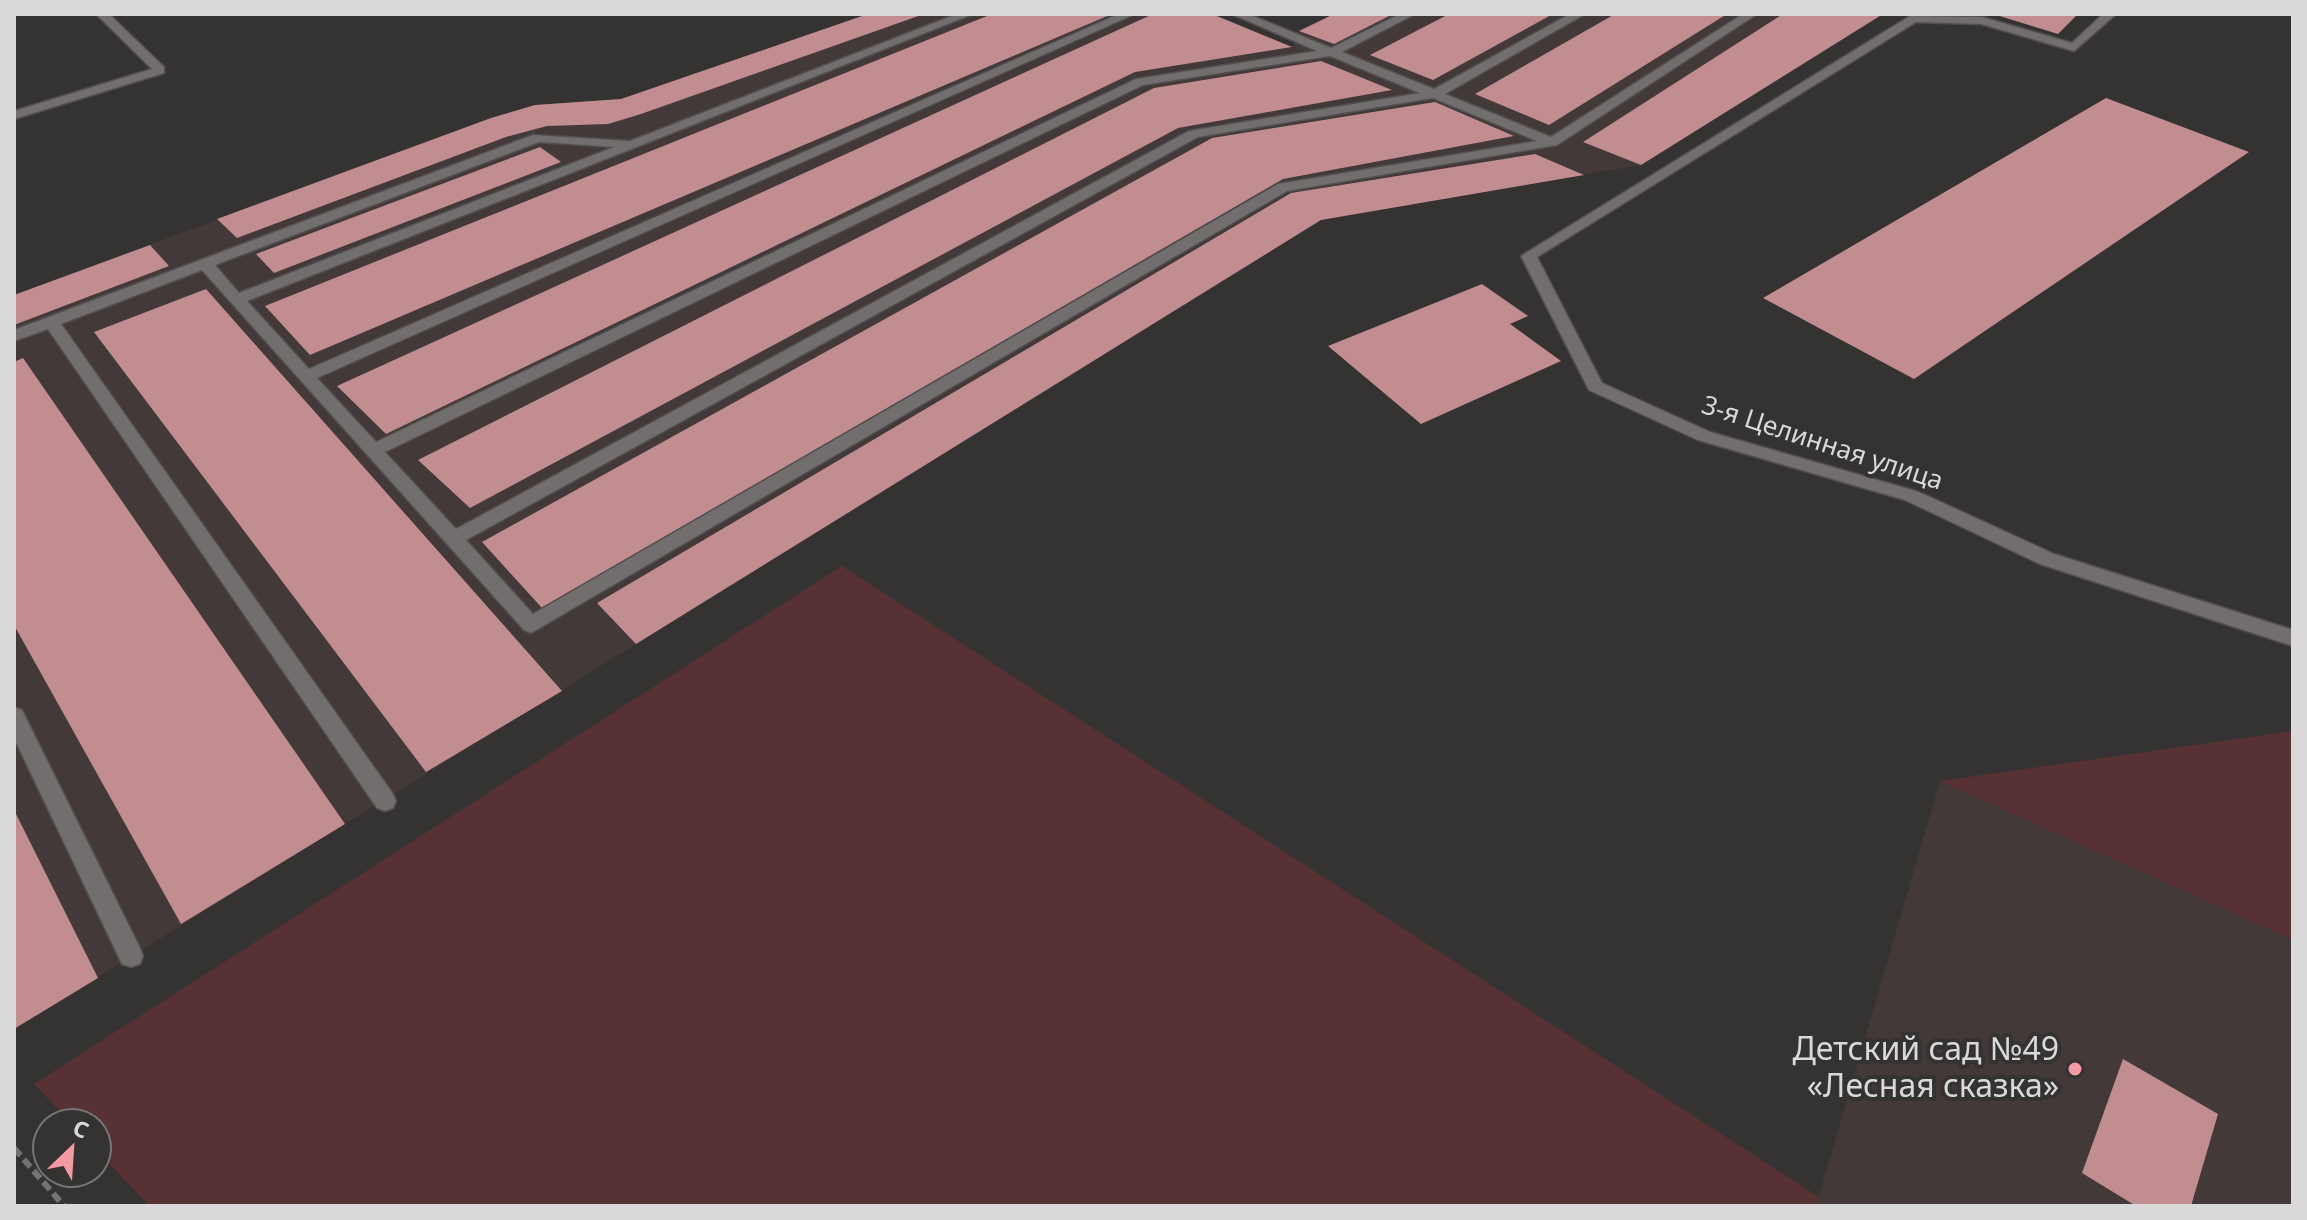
<!DOCTYPE html>
<meta charset="utf-8">
<style>
body{margin:0}
#map{position:relative;width:2307px;height:1220px;overflow:hidden;background:#353232;font-family:"Noto Sans",sans-serif}
canvas{display:block}
.frame{position:absolute;inset:0;border:16px solid #dad8d8;pointer-events:none}
.north{position:absolute;left:32px;top:1108px;width:80px;height:80px;box-sizing:border-box;background:#353232;border:2px solid #777474;border-radius:50%;rotate:25deg;font-size:22px;font-weight:700;line-height:32px;text-align:center;color:#dad8d8}
.north::after{content:'';display:block;margin:auto;width:28px;height:36px;background:#f49aa2;clip-path:polygon(50% 0,100% 100%,50% 72%,0 100%)}
</style>
<div id="map">
<canvas width="2307" height="1220"></canvas>
<div class="frame"></div>
<div class="north">С</div>
</div>
<script>
const ctx = document.querySelector('canvas').getContext('2d');
ctx.lineJoin = 'round';
function paint(path, color) { ctx.fillStyle = color; ctx.fill(path, 'evenodd'); }
function strokePath(path, color, width, dash) { ctx.strokeStyle = color; ctx.lineWidth = width; ctx.lineCap = dash ? 'butt' : 'round'; ctx.setLineDash(dash || []); ctx.stroke(path); }
function drawText(font, color, halo, rows, align = 'center') {
  ctx.font = font + ' "Noto Sans",sans-serif'; ctx.lineWidth = 8; ctx.setLineDash([]); ctx.textBaseline = 'middle'; ctx.strokeStyle = halo; ctx.fillStyle = color; for (const [text, x, y, turn = 0] of rows) {
    ctx.save(); ctx.translate(x, y); ctx.rotate((+turn || 0) * Math.PI / 180); ctx.textAlign = isNaN(turn) ? turn : align; if (halo) ctx.strokeText(text, 0, 0); ctx.fillText(text, 0, 0); ctx.restore();
  }
}
const built = new Path2D(`
 M868,14h344l80,33 7,-16 35,-17h549l-242,151 -320,55 -1307,809v-734l477,-177 44,-13 86,-6z
 M1940,781l353,159v266h-477z`);
const green = new Path2D(`
 M842,566l977,631 -3,9h-1666l-54,-56v-26h-24l-38,-40z
 M2293,731v209l-353,-159z`);
const building = new Path2D(`
 M868,14h56l-283,100 -33,10 -61,2 -41,11 -269,101 -20,-19 274,-101 44,-13 86,-6z
 M992,14h120l-802,341 -45,-49z
 M1153,14h59l80,33 -157,25 -749,362 -49,-48z
 M1334,14h59l-59,30 -35,-13z
 M1449,14h104l-120,66 -63,-25z
 M1615,14h112l-178,111 -74,-31z
 M1783,14h100l-242,151 -58,-23z
 M1993,14h85l-20,20z
 M1321,61l71,29 -214,38 -708,380 -52,-48 736,-372z
 M2106,98l143,54 -335,227 -151,-81z
 M1435,102l79,34 -231,43 -741,429 -60,-66 730,-404z
 M540,147l21,15 -287,111 -18,-19z
 M1535,154l49,21 -263,45 -685,424 -39,-41 694,-410z
 M150,245l19,21 -155,59v-30z
 M1482,284l46,32 -18,8 51,37 -140,63 -93,-78z
 M206,289l356,402 -136,81 -332,-440z
 M23,358l322,466 -164,100 -167,-299v-263z
 M14,810l84,168 -84,51z
 M2123,1059l95,55 -27,92h-55l-54,-33z`);
const path = new Path2D(`
 M14,1148l50,58`);
const lane = new Path2D(`
 M96,14h13l55,53v6l-150,46v-8l138,-42z
 M957,14h16l-726,287 62,68 810,-355h16l-818,364 59,64 760,-363 181,-28 -85,-37h16l83,34 69,-34h15l-73,38 92,37 136,-75h15l-140,80 106,43 192,-123h14l-200,131 -270,46 -756,442 -7,-3 -322,-360 -141,54 332,470 3,7 -3,7 -8,3 -8,-3 -329,-479 -34,12v-11l519,-195 97,6zM1330,56l90,37 -231,38 -733,398 -71,-77 758,-367zM1433,98l104,43 -259,43 -745,430 -67,-74 732,-403zM539,142l75,5 -375,146 -24,-28z
 M2103,14h13l-42,37 -93,-27 -65,-2 -379,235 65,126 108,49 209,60 135,62 239,76v16l-253,-82 -135,-64 -207,-60 -109,-50 -68,-134 389,-240 72,1 90,26z
 M14,707l8,3 118,238 3,8 -3,8 -9,3 -9,-3 -108,-226z`);
const markers = [
 [2075,1069,8,"#f49aa2"]
];
const streetNames = [
 ["3-я Целинная улица",1822,444,18]
];
const nearPoinames = [
 ["Детский сад №49",2059,1051],
 ["«Лесная сказка»",2059,1088]
];
paint(built, '#433939');
paint(green, '#583135');
paint(building, '#c18d91');
strokePath(lane, '#514e4f', 3);
strokePath(path, '#757272', 6, [10, 5]);
paint(lane, '#726e6e');
for (const [x, y, r, color] of markers) { const dot = new Path2D(); dot.arc(x, y, r, 0, 2 * Math.PI); ctx.fillStyle = color; ctx.fill(dot); strokePath(dot, '#353232', 3); }
drawText('26px', '#dad8d8', '#353232', streetNames);
drawText('32px', '#dad8d8', '#353232', nearPoinames, 'right');
</script>
